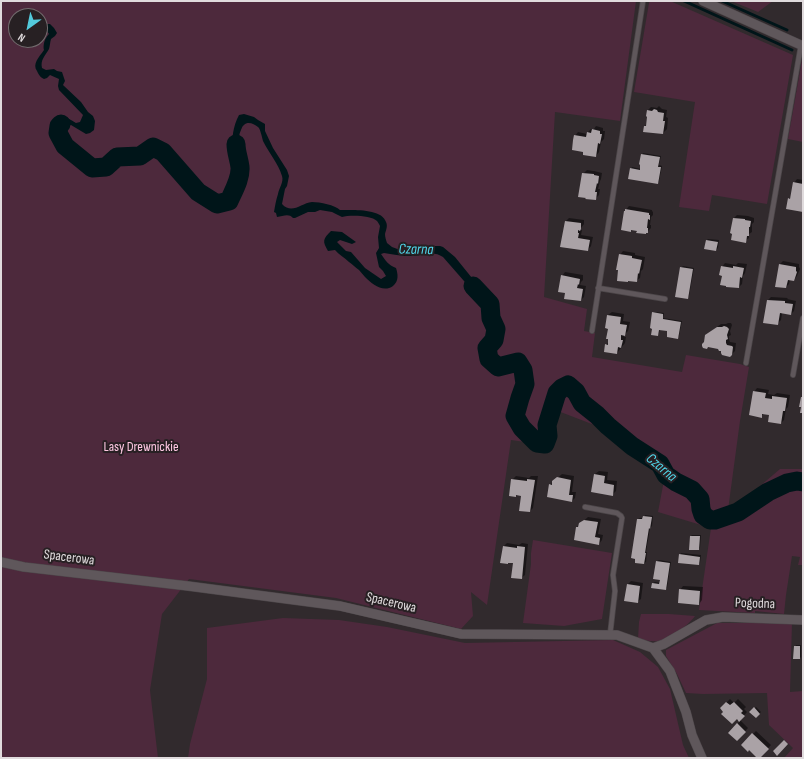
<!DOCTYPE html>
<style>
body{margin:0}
#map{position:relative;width:804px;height:759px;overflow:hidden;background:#312a2d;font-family:"Sofia Sans Condensed",sans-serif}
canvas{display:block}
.frame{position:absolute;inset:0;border:2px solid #e0dbdd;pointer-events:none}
.north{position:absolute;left:8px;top:8px;width:40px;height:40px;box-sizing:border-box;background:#272023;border:1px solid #716b6d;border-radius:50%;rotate:213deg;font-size:11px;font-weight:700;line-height:16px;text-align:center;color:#e0dbdd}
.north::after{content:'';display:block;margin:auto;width:14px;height:18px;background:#53cadc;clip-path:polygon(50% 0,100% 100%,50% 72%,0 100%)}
</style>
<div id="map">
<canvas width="804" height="759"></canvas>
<div class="frame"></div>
<div class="north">N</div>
</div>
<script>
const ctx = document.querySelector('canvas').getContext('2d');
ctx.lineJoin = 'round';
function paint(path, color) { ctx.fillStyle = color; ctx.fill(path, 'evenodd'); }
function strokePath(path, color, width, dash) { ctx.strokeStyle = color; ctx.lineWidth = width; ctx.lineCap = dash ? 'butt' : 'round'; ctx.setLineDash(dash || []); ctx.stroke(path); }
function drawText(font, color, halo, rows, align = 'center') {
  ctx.font = font + ' "Sofia Sans Condensed",sans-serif'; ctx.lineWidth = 4; ctx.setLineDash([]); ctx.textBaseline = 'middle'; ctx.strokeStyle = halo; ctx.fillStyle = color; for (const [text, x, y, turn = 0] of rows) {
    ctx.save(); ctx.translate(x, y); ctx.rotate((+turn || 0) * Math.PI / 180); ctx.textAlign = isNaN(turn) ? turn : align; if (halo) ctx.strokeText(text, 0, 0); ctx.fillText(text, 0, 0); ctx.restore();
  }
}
const green = new Path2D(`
 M1,1h635l-16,120 -65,-9 -11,185 43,12 -3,22 11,2 -3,24 90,15 4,-17 54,9 9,3 -9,54 -12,89 11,-6 41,-35h23v96h-5l2,-8 -8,-1 -6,39 -2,19 -29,-3v2l-56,-3 12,-82 -53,-16 7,-37 -68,-49 -39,-15 -6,23 1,12 -42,-6 -24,165 -16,-13 2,24 -12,13 -125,-31 -147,-19 -27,35 -12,76 8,68h-157zM16,16h24v24h-24z
 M650,1h20l123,54 -26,149 -55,-9 -3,16 -30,-4 16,-105 -61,-10 15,-89z
 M731,1h42l-15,11z
 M802,60l1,1v81l-15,-3z
 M533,540l79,13 -10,66 -38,7 -41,-3 8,-59v-11z
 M641,614h28l26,2c-7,10 -25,23 -37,25 -7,1 -14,-1 -20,-2l1,-17z
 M283,618l56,2 48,7 78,16 148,-3 27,12 18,15 12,22 13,56 6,13h-501l2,-14 17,-65v-51z
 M717,623h75l-2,69 13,-1v67h-19l9,-10 -24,-23 -2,-32 -64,1 -17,-1 -9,-19 -11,-18v-6z`);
const water = new Path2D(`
 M40,24h10l4,4 3,5 -2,3 -4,3c-1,3 -1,7 -2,10 -4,7 -9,11 -7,19l4,2 8,-1 3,2 5,1 3,9 -2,4 18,17 7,10 5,4 2,5 -1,9 -4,3 -4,1 -15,-9 -7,3 -1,2 3,5v5l4,4 -10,4 -8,-24c7,-13 14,-7 24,-1l4,-1 3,-7 -24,-25 -1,-4 1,-7 -9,-4 -3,3 -3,1c-4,-2 -5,-4 -7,-8 -5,-7 2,-14 7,-21 -1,-3 0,-9 2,-12 1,-2 2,-3 3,-4 -2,-4 -6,-4 -9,-4z
 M244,114l10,3 4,3 7,4v7l8,17 14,22 2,6 -2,10 -2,3 -3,15c10,11 19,-1 30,-2 8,0 23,3 28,8 11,0 42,-2 46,12 2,4 0,8 -1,12 0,3 1,6 2,9l5,4 8,3 29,-4h11l3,1 12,10 17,21 9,9 7,10 4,8 -5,2 -7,-10 -16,-16 -21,-24c-11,-8 -22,0 -34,-1 -8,0 -17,-2 -25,-3l-3,1c5,7 7,11 15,14 2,6 3,13 -3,18 -10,7 -21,-2 -28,-9 -2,-2 -4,-5 -6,-7 -4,-3 -6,-5 -10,-8 -5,-5 -10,-7 -14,-12l-7,1c-6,-10 -5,-12 3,-20l11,1 14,10 -4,2 -12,-4 -3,2 9,9 5,1 14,16 16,11 5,-3 -3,-5 -4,-4 -3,-14 3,-5 -1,-11 2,-11c-1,-2 -2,-4 -3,-5 -6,-6 -28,-6 -35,-4l-10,-5 -12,-2 -5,2h-7l-13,6h-2c-4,-5 -10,-2 -16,-1l-1,-4 -2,-1c1,-6 2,-12 4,-18 1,-6 6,-12 4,-18 -4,-13 -13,-23 -19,-35 -1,-4 -3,-13 -5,-14 -4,-3 -10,-6 -14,-2 -2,1 -2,3 -3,5 -4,8 -1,16 -2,24l5,5 -2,11 -5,-2c-1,-5 -3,-10 -4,-15 -2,-13 0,-27 6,-38z`);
const shadow = new Path2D(`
 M659,106l3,3 5,1 -1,7 2,1 -1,11 -4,4 -18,-7 2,-2v-13l4,-4 6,1z
 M596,126l7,2v3h2l-1,8 -3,3 -2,10 -3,4 -21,-20 3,-4 9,2 1,-2 3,-3h3z
 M643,153l18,3 -2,9 3,1 -3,15 -1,2 -27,-14 1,-2 9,2 1,-14z
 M587,170l6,1h1l8,2 -1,6 -1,2 -2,8h2l-1,6 -4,4 -12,-25z
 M797,179l6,1v31l-14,-12 3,-3 2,-13z
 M629,206l23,4v1l1,1v3l-2,2 -1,8h1v3l-4,4 -15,-3 -1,2 -8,-2 2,-18z
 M737,215l11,1 6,2v4l-2,2v8l-3,2v4l-4,3 -11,-23z
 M569,218l15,2v4l-3,4v2h1l-1,5 12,2 -2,9 -3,4 -26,-4 4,-25z
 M708,239l11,1 -1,8 -2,2 -9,-10z
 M623,251l12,2v2l10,2 -2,12 -2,2 -1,7 -4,3 -7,-1 -1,1 -8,-26z
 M783,261l16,3v3l1,2 -3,7 -3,4 -4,-1 -1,5 -3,3 -6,-23z
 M725,263l11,2 2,-2 9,1 -2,9 -2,3 -1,8 -3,3 -12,-1 -5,-19z
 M683,266l11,2 -5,28 -2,2 -6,-30z
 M565,272l18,3v5l-2,2 -1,3 6,1 -2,11 -3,3 -15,-8 -4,-16z
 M771,297l17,1 -1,1 9,2 -2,10 -3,3 -9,-1 -1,7 -4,4 -9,-24z
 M612,312l12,2 -1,7 7,1 -2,9 -4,4v2h2l-1,6 -8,10 -11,-8 3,-3 -1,-27z
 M655,312l9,1 -1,5 19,3 -3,15 -2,2 -8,-8 -9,-1 -1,4 -1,2 -5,-22z
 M728,323h3l1,2 -2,6 1,4 -2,1v3l1,3 6,1 -1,8 -4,4 -13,-7 -12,-13 15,-11h5z
 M757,388l12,2 -1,4 6,1 3,-2 13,2 -2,12 -2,2 -2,11 -3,3 -11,-9 -5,-1 -4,3 -7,-24z
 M599,471l9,1 -1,8 10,1 -1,10 -4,4 -20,-4 3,-17z
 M562,474l12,2 -2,16h4l-1,6 -3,3 -22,-16z
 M516,476l13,2 2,-2h7l-5,32 -3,3 -8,-16 -5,-1 -1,2 -4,-16z
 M645,515l8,1 -1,10 -2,2 -4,24h1l-1,10 -2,1 -6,-44 2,-1h4z
 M588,517l13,2 -3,15 5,1 -1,5 -3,4 -22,-17z
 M692,535h9l-1,13 -1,1 -8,-13z
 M507,543l12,2 3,-2 6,1 -3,31 -4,3 -7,-16 -11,-15z
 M681,553l20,2 -1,8 -1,1 -19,-9z
 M659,560l12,2 -4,26 -2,1 -12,-6 2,-1 5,1 1,-4 -7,-1 3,-17z
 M631,581l12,2 -2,16 -4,3 -12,-2 3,-16z
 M683,586l20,1 -1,13 -3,4 -19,-14z
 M796,645h5v12l-1,1 -5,-11z
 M730,699l4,4 4,-4 8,8 -2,2 3,3 -7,8 8,8 -11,12 -8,-7 11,-12 -3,-3 -12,-6 -4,-4z
 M756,707l5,5 -5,5 -5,-5z
 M756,731l15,14 -12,13 -10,-9 -7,-4z`);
const stream = new Path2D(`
 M684,1l108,49
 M722,1l65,29`);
const river = new Path2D(`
 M61,124l-2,2 -1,7 7,13 27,22 14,-1 11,-10 23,-1 13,-9 10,5 35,40 19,12 12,-3c5,-11 12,-23 11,-34 -1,-8 -4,-15 -4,-23
 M473,286l17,18 1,14 5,11 -2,11 -7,8 2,11 9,8 20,-5 5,8 2,14 -5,14 -5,18 7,12 15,15 8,1 3,-8 -1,-11 10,-32 5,-5 6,-3 8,7 6,11 15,12 11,11 24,20 28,18 6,11 10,7 16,8 8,9 1,10 2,6 7,5h5l23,-8 30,-20 19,-9 10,-2 6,1`);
const building = new Path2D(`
 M654,109l3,1 1,2 6,1 -1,8h2l-2,13 -20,-2 1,-6h2l1,-9 -1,-1 1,-6 5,1z
 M592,129l8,2v3h2l-2,10 -2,-1 -2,14 -13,-2v-3l-11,-2 1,-10 1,-5 12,2 1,-5 4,1z
 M641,154l19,3 -2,10h3l-3,17 -30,-5 2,-11 10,2v-5l-1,-1z
 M582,173l12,1v1l5,1 -1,8 -1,-1 -2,9h2l-1,8 -11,-1 1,-1 -8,-1z
 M793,182l10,2v28l-17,-3 2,-11 2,1z
 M625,209l24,4v2h1v5l-2,-1 -1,9h1v5h-2v1l-10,-1 1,-2 -6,-1v2l-10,-2 3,-19h1z
 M733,218l12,1v1l6,1 -1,6h-1v9h-2l-1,7 -15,-3 1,-6 -2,-1z
 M565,221l16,2v6l-1,2 -2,-1v3h1l-1,5 12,2 -2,11 -28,-4z
 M706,240l12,2 -2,9 -12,-2z
 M619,254l13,2v2l10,2 -3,14 -1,-1 -1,9 -9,-1v1l-11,-1 1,-11h-2z
 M779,264l17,3v4l1,1 -3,9 -6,-1 -2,8 -11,-1z
 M721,266l12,2v-2l11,2 -2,10 -2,-1 -1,11 -13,-1v-1l-6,-1 2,-9 -3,-1z
 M680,267l13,2 -5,30 -13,-2z
 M561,275l19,4 -1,6 -1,-1 -1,4 6,1 -2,12 -17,-2 1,-6 -7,-1z
 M767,300l18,1v2l8,1 -2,11 -11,-2 -2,12 -15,-2z
 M652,312l11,2v5l18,3 -3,17 -11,-2v-6l-8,-1 -1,6 -7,-1 1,-6 -2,-1z
 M607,315l14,2 -1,7 7,1 -2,11 -4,-1v5h2l-2,8 -3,-1 -1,7 -13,-2 1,-8 3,1v-6h-2l2,-10 -3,-1z
 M724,326l3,1 2,2 -2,6 1,4 -2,1v3l1,2 5,1 1,1 -1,8 -2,2 -8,-2 -1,-2v-2h-2l-1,-2 -10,-2 -1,2 -4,-1 -1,-2v-2l2,-2 1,-7 12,-8h5z
 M753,391l13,2 -1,5 7,1v-3l15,2 -2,13h-2l-2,13 -13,-2 1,-7 -7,-1v4l-13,-3z
 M801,397h2v16h-3l1,-6h-2z
 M594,474l11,2 -1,7 10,2 -1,11 -22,-4z
 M557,477l14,3 -2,15h4l-1,7 -25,-5 2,-13 3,1v-4z
 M511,479l16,2v-2l8,1 -5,32 -11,-1 2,-15 -5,-1v2l-7,-1z
 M643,516l9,1 -2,12 -1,-1 -4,25h1l-2,11 -9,-1v-4l-4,-1 6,-39h5z
 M584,520l14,2 -3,15 5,1 -1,7 -25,-5 2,-13h2l1,-4z
 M690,536h10l-1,14h-10z
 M503,546l14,2v-2l8,1 -3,32 -11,-1 2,-15h-5v1l-8,-1z
 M679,554l21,3 -1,8 -21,-2z
 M656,561l14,2 -4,27 -15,-2 1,-5 7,1 1,-4 -7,-1z
 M627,584l13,2 -2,17 -14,-2z
 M679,589l21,2 -1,14 -21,-2z
 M794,646h6v13h-7z
 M726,702l4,3 4,-3 9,9 -2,2 4,3 -6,6 -2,-3 -5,5 -11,-10 2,-2 -3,-4z
 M754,707l6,7 -4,4 -7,-6z
 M737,723l9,9 -9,9 -9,-8z
 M752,733l17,16 -9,9h-3l-8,-8 -1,2 -7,-7z
 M784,740l4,4 -11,12 -4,-5z`);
const lane = new Path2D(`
 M598,288l67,11
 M592,331l51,-330
 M746,363l55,-318
 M793,375l10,-57
 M585,507l32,6 4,3 1,2 -9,57 2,16 -5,44`);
const street = new Path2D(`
 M703,1l100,45
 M1,562l23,5 164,19 152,20 121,28 156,1 36,13 17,23 16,41 6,23 10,23
 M653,648l11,-4 42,-24 17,-3 80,3`);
const parkNames = [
 ["Lasy Drewnickie",141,447]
];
const streetNames = [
 ["Spacerowa",69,558,7],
 ["Spacerowa",391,603,13],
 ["Pogodna",755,604,2]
];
const waterNames = [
 ["Czarna",416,250,1],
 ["Czarna",661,468,40]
];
paint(green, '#4d293c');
paint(water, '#001519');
paint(shadow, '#0007');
strokePath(stream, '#001519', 3);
strokePath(river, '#001519', 19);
paint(building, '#aaa2a6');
strokePath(lane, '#4c4649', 6);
strokePath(street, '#4c4649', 10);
strokePath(lane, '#5f575b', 4.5);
strokePath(street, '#5f575b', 9);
drawText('14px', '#fec7e2', '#272023', parkNames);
drawText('14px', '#e0dbdd', '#272023', streetNames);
drawText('italic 15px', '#50d9ed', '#272023', waterNames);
</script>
